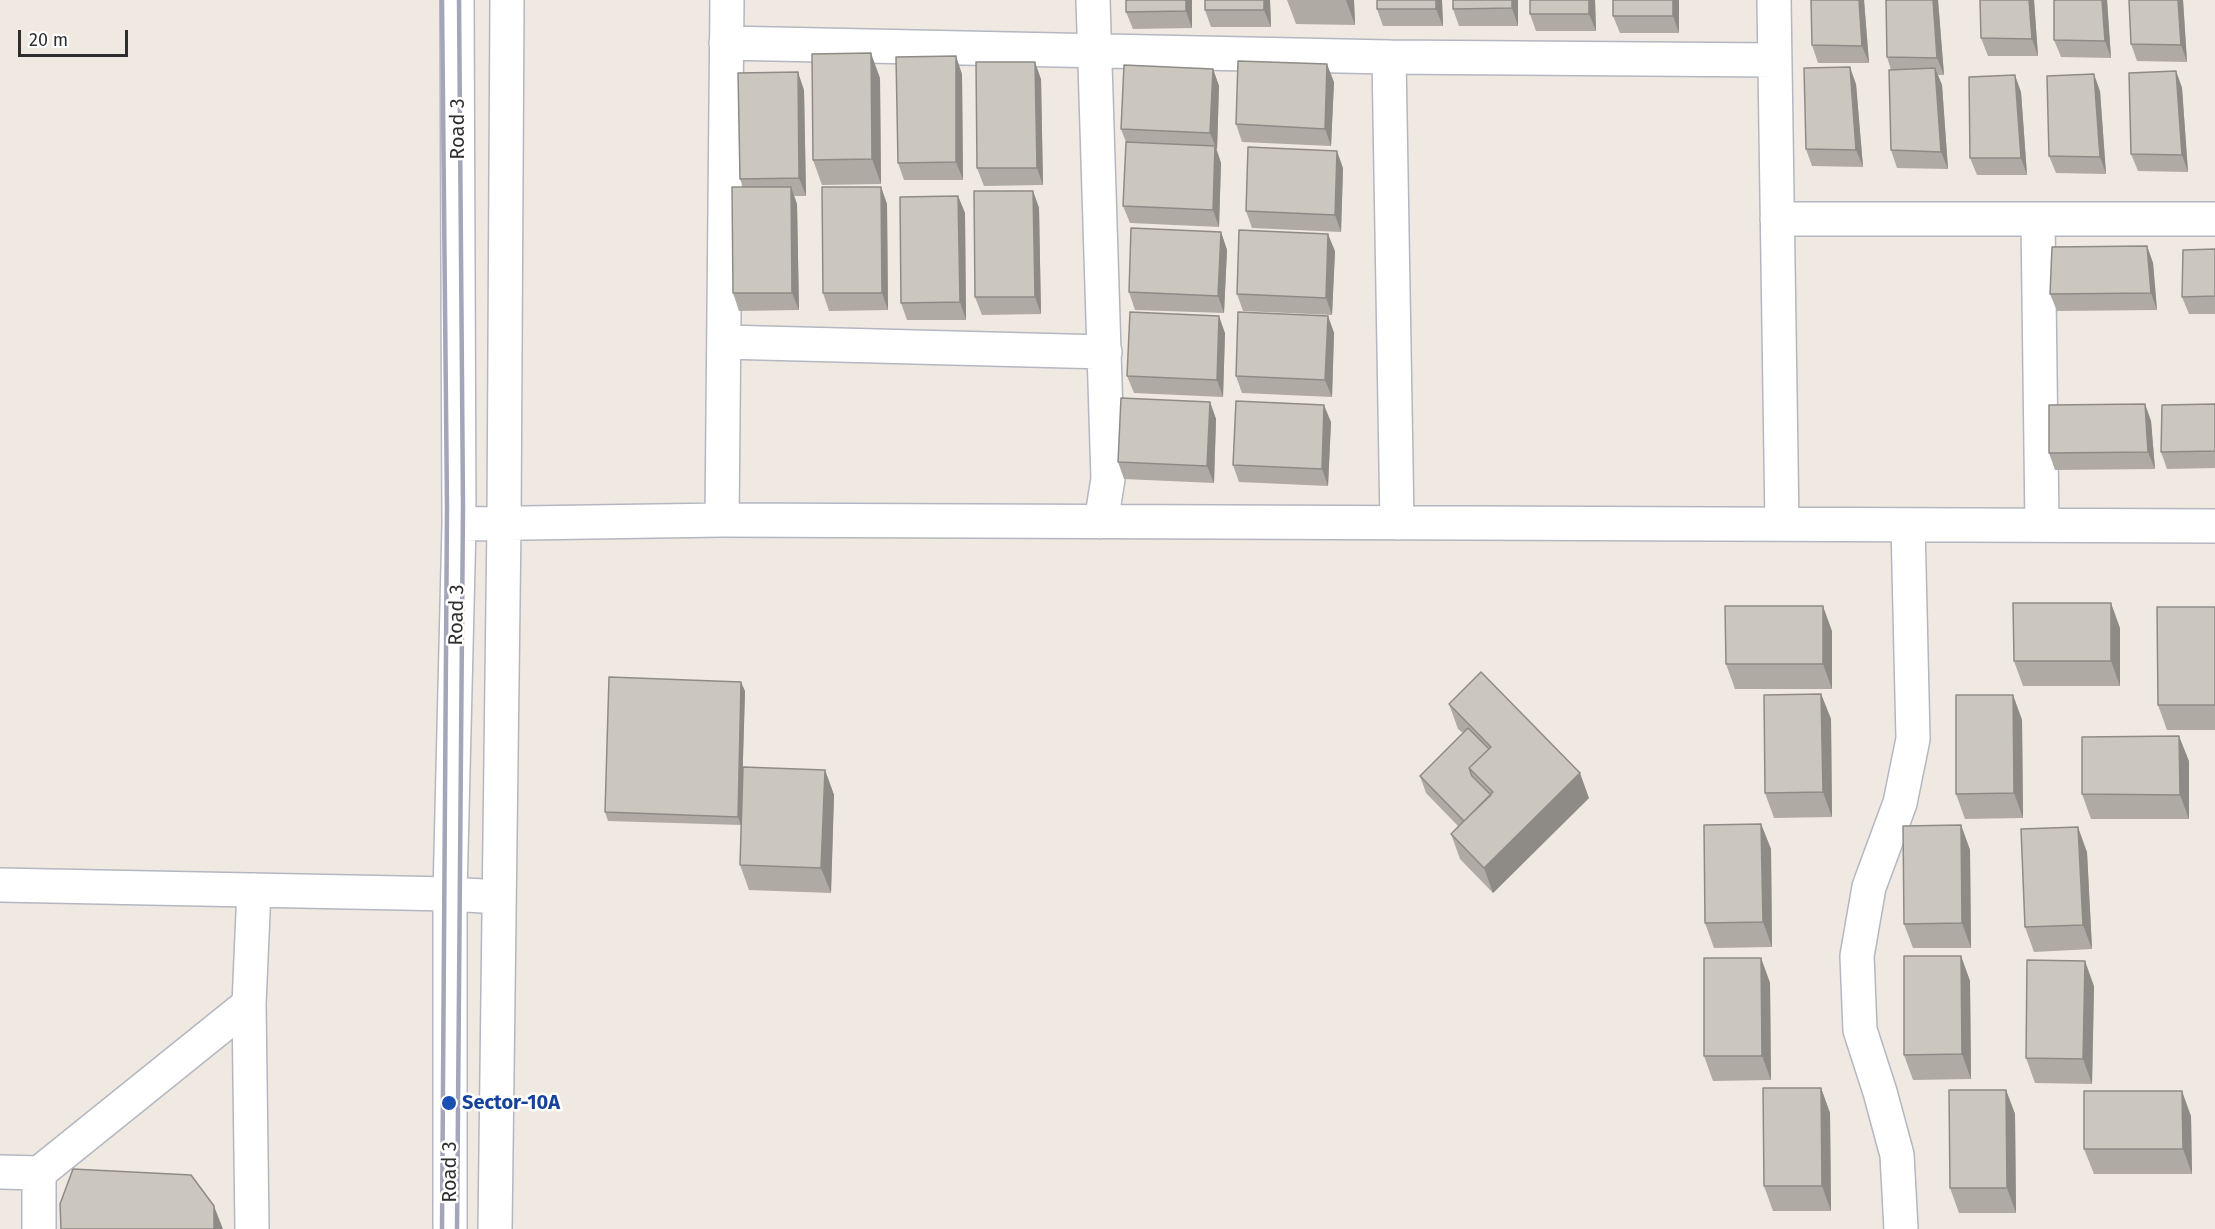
<!DOCTYPE html>
<style>
body{margin:0}
#map{position:relative;width:2215px;height:1229px;overflow:hidden;background:#efe9e1;font-family:"Fira Sans",sans-serif}
canvas{display:block}
.scale{position:absolute;left:18px;top:30px;width:110px;height:27px;box-sizing:border-box;border:3px solid #2e2e2e;border-top:0;padding-left:8px;font-size:18px;line-height:21px;white-space:nowrap;color:#2e2e2e;-webkit-text-stroke:4px #fff;paint-order:stroke}
</style>
<div id="map">
<canvas width="2215" height="1229"></canvas>
<div class="scale">20 m</div>
</div>
<script>
const ctx = document.querySelector('canvas').getContext('2d');
ctx.lineJoin = 'round';
function strokePath(path, color, width, dash) { ctx.strokeStyle = color; ctx.lineWidth = width; ctx.lineCap = dash ? 'butt' : 'round'; ctx.setLineDash(dash || []); ctx.stroke(path); }
function paint(path, color) { ctx.fillStyle = color; ctx.fill(path, 'evenodd'); }
function drawText(font, color, halo, rows, align = 'center') {
  ctx.font = font + ' "Fira Sans",sans-serif'; ctx.lineWidth = 5; ctx.setLineDash([]); ctx.textBaseline = 'middle'; ctx.strokeStyle = halo; ctx.fillStyle = color; for (const [text, x, y, turn = 0] of rows) {
    ctx.save(); ctx.translate(x, y); ctx.rotate((+turn || 0) * Math.PI / 180); ctx.textAlign = isNaN(turn) ? turn : align; if (halo) ctx.strokeText(text, 0, 0); ctx.fillText(text, 0, 0); ctx.restore();
  }
}
const minor = new Path2D(`
 M1093,0l15,479 -7,43
 M1774,0l8,524
 M726,43l663,14 8,466
 M1389,57l386,3
 M1777,219h438
 M2038,220l4,305
 M724,342l381,10
 M722,520l5,-520
 M459,524l263,-4 1493,6
 M0,885l450,9 49,3
 M249,1004l5,-114
 M0,1172l39,1
 M39,1229v-56l210,-169 3,225
 M450,1229v-335l9,-370 -2,-524
 M495,1229l9,-706 3,-523
 M1901,1229l-4,-74 -17,-63 -20,-62 -3,-74 12,-69 31,-84 13,-64 -5,-214`);
const rail = new Path2D(`
 M442,1229l5,-722 -5,-507
 M457,1229l6,-722 -4,-507`);
const wall = new Path2D(`
 M1126,0h66v28l-59,1 -7,-17z
 M1270,0l1,27h-60l-6,-17z
 M1287,0h67l1,25 -59,-1z
 M1442,0l1,26h-60l-6,-17z
 M1453,0h65v26h-59l-6,-17z
 M1530,0h65l1,31h-60l-6,-17z
 M1679,0v33h-59l-7,-17z
 M1864,0l5,63h-51l-6,-18z
 M1886,0h52l6,75h-6l4,10 6,84 -51,-1 -6,-18v-80l-4,-13z
 M1980,0h54l4,56h-50l-7,-18z
 M2107,0l4,58 -50,-1 -7,-17z
 M2183,0l4,62 -50,-1 -6,-17z
 M1213,69l6,17 -2,64 4,13 -2,64 -89,-4 -7,-17 3,-64 -5,-13z
 M2176,71l6,17 6,84 -50,-1 -7,-17z
 M962,74l1,106h-59l-6,-17z
 M880,78l1,106 -59,1 -9,-25z
 M1041,79l2,106 -59,1 -7,-18z
 M1334,82l-3,64 -89,-4 -6,-18z
 M1856,84l7,83 -51,-1 -6,-17z
 M804,90l2,106h-12l3,8 2,106 -60,1 -6,-18 10,-106 -3,-8z
 M2100,91l6,83 -50,-1 -7,-17z
 M2021,92l6,83h-50l-7,-17z
 M1343,168l-2,64 -89,-4 -6,-17z
 M881,187l6,17 1,106 -59,1 -6,-18z
 M1033,191l6,17 2,106 -59,1 -7,-18z
 M958,196l7,17 1,107h-59l-6,-17z
 M1221,232l6,18 -3,63 -89,-3 -6,-18z
 M2147,246l6,17 4,47 -100,1 -7,-17z
 M2215,249v65h-26l-7,-17z
 M1335,251l-3,64 -89,-4 -6,-17z
 M1328,316l6,17 -2,64 -90,-4 -6,-17z
 M1225,333l-2,64 -89,-4 -7,-17z
 M1210,402l6,17 -2,64 -90,-4 -6,-17z
 M2145,404l6,17 4,48 -100,1 -6,-17z
 M2215,404v64l-48,1 -6,-17z
 M1331,422l-3,64 -89,-4 -6,-17z
 M2215,607v123h-48l-9,-25z
 M2120,628v58h-97l-9,-25z
 M1832,631v58h-97l-9,-25z
 M745,691l-4,134 -133,-4 -3,-9z
 M1821,694l10,25 1,98 -58,1 -9,-25z
 M2013,695l9,25 1,98 -58,1 -9,-25z
 M1449,704l140,94 -96,95 -33,-34 -9,-25 7,-8 -32,-33 -6,-17 43,-43 -5,-4z
 M2189,761v58h-98l-9,-25z
 M825,770l9,25 -3,98 -82,-3 -9,-25z
 M1761,824l10,25 1,98 -58,1 -9,-25z
 M1961,825l9,25 1,98h-58l-9,-24z
 M2087,852l5,97 -58,3 -9,-25z
 M1961,956l9,25 1,98 -58,1 -9,-25z
 M1761,958l9,25 1,97 -58,1 -9,-25z
 M2094,986l-2,98 -57,-1 -9,-25z
 M1821,1088l9,25 1,98h-58l-9,-25z
 M2006,1090l9,24 1,99h-57l-9,-25z
 M2191,1116l1,58h-98l-10,-25z`);
const shadedWall = new Path2D(`
 M1186,0h6v28l-6,-17z
 M1264,0h6l1,27 -7,-17z
 M1346,0h8l1,25z
 M1436,0h6l1,26 -7,-17z
 M1512,0h6v26l-6,-18z
 M1589,0h6l1,31 -7,-17z
 M1673,0h6v33l-6,-17z
 M1859,0h5l5,63 -7,-17z
 M1933,0h5l6,75 -7,-17z
 M2029,0h5l4,56 -6,-17z
 M2102,0h5l4,58 -6,-17z
 M2178,0h5l4,62 -6,-17z
 M871,53l9,25 1,106 -9,-25z
 M956,56l6,18 1,106 -7,-18z
 M1035,62l6,17 2,106 -6,-17z
 M1327,64l7,18 -3,64 -6,-17z
 M1850,67l6,17 7,83 -7,-17z
 M1935,68l7,17 6,84 -7,-17z
 M1213,69l6,17 -2,64 -7,-17z
 M2176,71l6,17 6,84 -6,-17z
 M798,72l6,18 2,106 -7,-18z
 M2094,74l6,17 6,83 -6,-17z
 M2015,75l6,17 6,83 -6,-17z
 M1215,146l6,17 -2,64 -6,-17z
 M1337,151l6,17 -2,64 -6,-17z
 M791,187l6,17 2,106 -7,-17z
 M881,187l6,17 1,106 -6,-17z
 M1033,191l6,17 2,106 -6,-17z
 M958,196l7,17 1,107 -6,-18z
 M1221,232l6,18 -3,63 -6,-17z
 M1328,234l7,17 -3,64 -6,-17z
 M2147,246l6,17 4,47 -6,-17z
 M1219,316l6,17 -2,64 -6,-17z
 M1328,316l6,17 -2,64 -7,-17z
 M1210,402l6,17 -2,64 -7,-17z
 M2145,404l6,17 4,48 -7,-17z
 M1324,405l7,17 -3,64 -6,-17z
 M2111,603l9,25v58l-9,-25z
 M1823,606l9,25v58l-9,-25z
 M741,682l4,9 -4,134 -3,-8z
 M1821,694l10,25 1,98 -9,-25z
 M2013,695l9,25 1,98 -9,-25z
 M2179,736l10,25v58l-9,-24z
 M825,770l9,25 -3,98 -10,-25z
 M1580,773l9,25 -96,95 -9,-25z
 M1761,824l10,25 1,98 -9,-25z
 M1961,825l9,25 1,98 -9,-25z
 M2078,827l9,25 5,97 -9,-24z
 M1961,956l9,25 1,98 -9,-25z
 M1761,958l9,25 1,97 -9,-24z
 M2085,961l9,25 -2,98 -9,-25z
 M1821,1088l9,25 1,98 -9,-25z
 M2006,1090l9,24 1,99 -9,-25z
 M2182,1091l9,25 1,58 -9,-25z
 M214,1206l9,23h-9z`);
const building = new Path2D(`
 M1126,0h60v11l-60,1z
 M1205,0h59v10h-59z
 M1377,0h59v9h-59z
 M1453,0h59v8l-59,1z
 M1530,0h59v14h-59z
 M1613,0h60v16h-60z
 M1811,0h48l3,46 -50,-1z
 M1886,0h47l4,58 -50,-1z
 M1980,0h49l3,39 -51,-1z
 M2054,0h48l3,41 -51,-1z
 M2129,0h49l3,45 -50,-1z
 M871,53l1,106 -59,1 -1,-106z
 M956,56v106l-58,1 -2,-106z
 M1238,61l89,3 -2,65 -89,-5z
 M976,62h59l2,106h-60z
 M1124,65l89,4 -3,64 -89,-4z
 M1850,67l6,83 -50,-1 -2,-81z
 M1935,68l6,84 -50,-2 -2,-80z
 M2176,71l6,84 -51,-1 -2,-81z
 M798,72l1,106 -59,1 -2,-106z
 M2094,74l6,83 -51,-1 -2,-80z
 M2015,75l6,83h-51l-1,-81z
 M1126,142l89,4 -2,64 -90,-4z
 M1248,147l89,4 -2,64 -89,-4z
 M732,187h59l1,106h-59z
 M822,187h59l1,106h-59z
 M974,191h59l2,106h-60z
 M958,196l2,106 -59,1 -1,-106z
 M1131,228l90,4 -3,64 -89,-4z
 M1239,230l89,4 -2,64 -89,-4z
 M2147,246l4,47 -101,1 2,-47z
 M2215,249v47l-33,1 1,-47z
 M1130,312l89,4 -2,64 -90,-4z
 M1238,312l90,4 -3,64 -89,-4z
 M1121,398l89,4 -3,64 -89,-4z
 M1236,401l88,4 -2,64 -89,-4z
 M2145,404l3,48 -99,1v-48z
 M2215,404v47l-54,1 1,-47z
 M2013,603h98v58h-97z
 M1725,606h98v58h-97z
 M2157,607h58v98h-57z
 M1481,672l99,101 -96,95 -33,-34 42,-42 -24,-24 22,-21 -42,-43z
 M609,677l132,5 -3,135 -133,-5z
 M1821,694l2,98 -58,1 -1,-98z
 M1956,695h57l1,98 -58,1z
 M1468,728l21,21 -20,19 3,8 19,19 -27,26 -44,-45z
 M2179,736l1,59 -98,-1v-57z
 M743,767l82,3 -4,98 -81,-3z
 M1761,824l2,98 -58,1 -1,-98z
 M1961,825l1,98 -58,1 -1,-98z
 M2078,827l5,98 -58,2 -4,-98z
 M1904,956h57l1,98 -58,1z
 M1704,958h57l1,98h-58z
 M2027,960l58,1 -2,98 -57,-1z
 M1763,1088h58l1,98h-58z
 M1949,1090h57l1,98h-57z
 M2084,1091h98l1,58h-99z
 M73,1169l118,6 23,31v23h-153l-1,-25z`);
const markers = [
 [449,1103,8,"#1a4fb4"]
];
const streetNames = [
 ["Road 3",458,129,-90],
 ["Road 3",457,615,-89],
 ["Road 3",450,1172,-90]
];
const transitNames = [
 ["Sector-10A",462,1103]
];
strokePath(minor, '#b4b7c1', 36);
strokePath(minor, '#fff', 33);
strokePath(rail, '#a3a6b8', 4.5);
paint(wall, '#afaba4');
paint(shadedWall, '#8e8b86');
paint(building, '#cbc7bf');
strokePath(building, '#8e8b86', 1.5);
for (const [x, y, r, color] of markers) { const dot = new Path2D(); dot.arc(x, y, r, 0, 2 * Math.PI); ctx.fillStyle = color; ctx.fill(dot); strokePath(dot, '#fff', 2); }
drawText('20px', '#2e2e2e', '#fff', streetNames);
drawText('bold 20px', '#164399', '#fff', transitNames, 'left');
</script>
